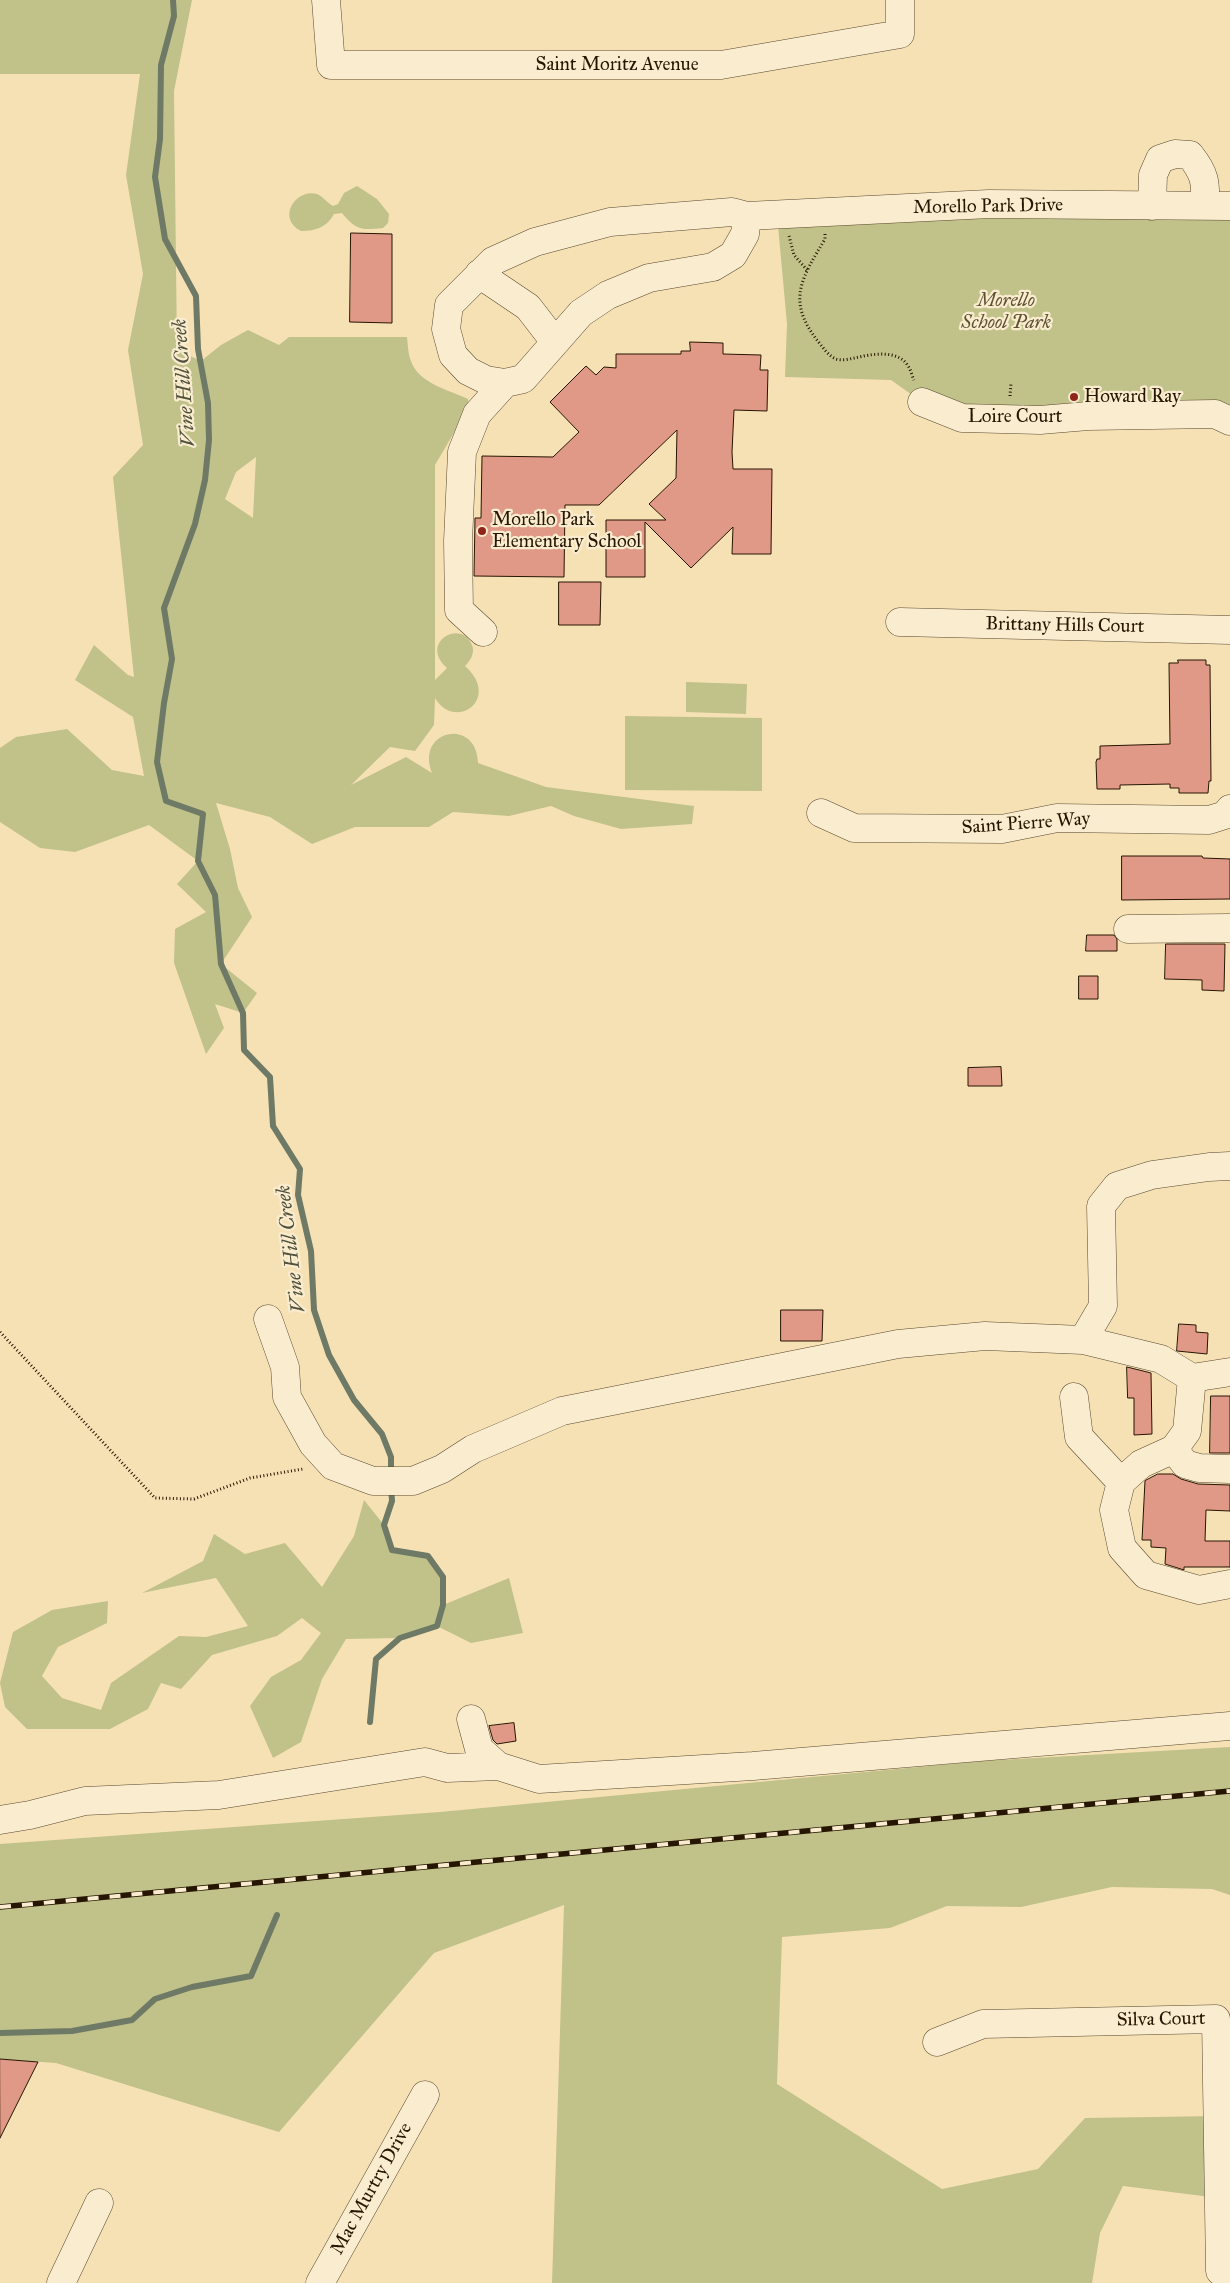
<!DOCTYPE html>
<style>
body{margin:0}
canvas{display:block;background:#f6e1b5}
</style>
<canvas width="1230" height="2283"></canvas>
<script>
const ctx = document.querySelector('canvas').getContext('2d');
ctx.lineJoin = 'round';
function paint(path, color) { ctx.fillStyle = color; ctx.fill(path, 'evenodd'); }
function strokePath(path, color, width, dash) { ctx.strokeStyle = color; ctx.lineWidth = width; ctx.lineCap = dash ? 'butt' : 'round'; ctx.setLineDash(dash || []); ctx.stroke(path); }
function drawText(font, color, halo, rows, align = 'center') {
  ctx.font = font + ' "IM FELL Great Primer",serif'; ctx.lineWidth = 4.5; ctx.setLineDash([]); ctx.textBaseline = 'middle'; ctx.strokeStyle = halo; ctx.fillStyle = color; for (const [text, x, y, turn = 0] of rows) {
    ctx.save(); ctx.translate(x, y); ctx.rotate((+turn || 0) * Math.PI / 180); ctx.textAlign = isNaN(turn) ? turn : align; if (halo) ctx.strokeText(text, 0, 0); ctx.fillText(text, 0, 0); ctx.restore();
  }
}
const green = new Path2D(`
 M0,0h192l-18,91 3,259 24,11 20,-16 27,-15 31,15 10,-8h118c1,8 1,17 4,24 7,22 38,29 57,38l1,8 -34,58v215l12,-12c-29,-26 15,-50 25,-23 3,8 -1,15 -7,21 37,33 -10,66 -30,32l-1,27 -19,26 -25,-4 -39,38 55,-28 26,16c-17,-44 45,-56 46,-10l68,24 148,19 -2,18 -71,5 -47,-13 -23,-10 -42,10 -56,-4 -24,15h-74l-43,17 -42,-27 -54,-14 14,46 8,39 14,29 -31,47 36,29 -14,20 -28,-9 9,24 -18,26 -32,-91 1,-34 31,-17 -29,-28 21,-23 -49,-36 -74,27 -35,-4 -40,-26v-74l16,-11 51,-8 45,41 32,6 -11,-59 -58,-37 19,-35 34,30 6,2 -21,-200 30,-32 -15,-95 15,-76 -17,-99 14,-101h-140zM256,457l-3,60v1l-28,-19 11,-27z
 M357,186l20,13 12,15 -1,9 -5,5c-22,2 -26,3 -41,-15l-8,1c-7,13 -18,17 -33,17 -25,-13 -5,-43 16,-37 5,2 11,9 16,12l5,-2 6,-11z
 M1230,206v215l-142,-5 -166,-14 -31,-22 -106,-3 2,-53 -10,-109z
 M686,682l61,2 -1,30 -60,-2z
 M625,716l137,2v73l-137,-1z
 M364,1500l20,25 8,25 36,6 15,21v28l66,-27 14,55 -52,10 -34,-17 -37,12 -54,1 -24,40 -21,63 -28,16 -23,-52 21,-29 30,-17 20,-27 -19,-15 -25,18 -65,19 -31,34 -20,-6 -13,26 -38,20h-83l-22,-22 -5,-24 13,-51 39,-22 56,-9 -1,22 -49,24 -16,29 20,22 39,12 10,-27 68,-47 27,1 42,-11 -32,-48 -74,15 61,-32 11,-27 31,20 40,-11 37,44 32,-51z
 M1230,1747v148l-18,-6 -100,-2 -91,20 -74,-1 -57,22 -108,9 -5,147 165,105 96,-20 47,-51 133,-2 1,82 -96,-12 -23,47 -8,50h-540l12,-378 -130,48 -155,179 -223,-69 -56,-4v-215l440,-32 542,-51z`);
const stream = new Path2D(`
 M173,0l1,16 -13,49 -1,74 -5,38 10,62 31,57 2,53 10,54 1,37 -4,40 -10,44 -31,84 8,51 -8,44 -7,59 9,39 37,13 -5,47 17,34 6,69 22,49 1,37 26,27 3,49 27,43 -2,26 13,56 3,59 15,45 25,45 28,34 9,23v17
 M370,1722l6,-63 24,-21 37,-12 6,-21v-28l-15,-21 -36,-6 -8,-25 8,-24 -1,-14
 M0,2033l72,-2 60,-11 23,-21 37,-12 59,-11 26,-61`);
const building = new Path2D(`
 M351,233l41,1v89l-42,-1z
 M690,342l33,1v11l38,1 -1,15h8l-1,41 -33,-1 -2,42 1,17h39l-1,85h-39l1,-27 -42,41 -46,-46v55h-39v-57h60l-17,-16 27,-26 1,-48 -78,75h-34l-1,72 -90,-1 1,-58h6l1,-62 71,1 26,-25 -29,-30 36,-36 10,9 8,-8 12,1v-14h65v-3h9z
 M559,582h42l-1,43h-41z
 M1178,660h28v5h4l1,116h-2l-1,12h-29v-5h-9v-4l-50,1v4h-23l-1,-27 1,-3h3v-13l70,-2 -1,-81h9z
 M1122,856h80l1,2 27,1v40l-108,1z
 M1087,935h27l3,4v12h-31z
 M1166,944h59l-1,47 -22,-1v-10l-37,-1z
 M1079,976h19v23h-19z
 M1001,1067l1,19h-34v-18z
 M781,1310h42l-1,31h-41z
 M1179,1324l17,1v7l12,1 -1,21 -30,-3z
 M1127,1367l24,6 1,61 -18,1v-37h-6z
 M1211,1396h19v57h-20z
 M1158,1474h15l8,5 17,5 32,1v26l-24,-1 -1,31h25v26h-46v3l-19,-6 1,-16 -15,-1v-7h-9l3,-59z
 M514,1723l2,18 -19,3 -4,-4 -4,-14z
 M0,2059l38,3 -38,76z`);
const path = new Path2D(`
 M825,234v5c-23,39 -39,61 -8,101 5,6 11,16 19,19 6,2 13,0 19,-1 16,-4 43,-9 53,8 3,4 4,10 6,14
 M789,236l5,19 13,15
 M1010,396l1,-13
 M0,1332l155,166 39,1 56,-21 53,-9`);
const minor = new Path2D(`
 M326,0l5,65h390l179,-31v-34
 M1152,206l1,-31 7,-16 15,-5 15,1c15,19 16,27 15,51
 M747,216l-2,18 -12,21 -20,12 -64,11 -41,17 -27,18 -58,66 -18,4 -19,-3 -18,-9 -15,-16 -7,-26 3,-24 44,-44 42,-19 75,-20 122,-10 15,4 242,-12 241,2
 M479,274l49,33 27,35
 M922,402l40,16 78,2 48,-4 127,-2 15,7
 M900,622l330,8
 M483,632l-24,-22 -1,-69 4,-89 15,-38 28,-31
 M821,813l33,15 148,1 55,-11 152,2 16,-5 5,-6
 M1128,929l102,-1
 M268,1319l17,48 2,30 26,47 20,22 40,15h40l29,-12 31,-20 89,-38 336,-67 87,-8 98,4 78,19 31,19 38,-6
 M1083,1340l20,-34 -2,-100 16,-20 35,-11 57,-8 21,-1
 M1192,1378l-5,53 -13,18 -33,15 -20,18 -7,28 8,38 24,27 53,15 31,-6
 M1074,1397l5,40 42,45
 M1174,1449l11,15 14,4 31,1
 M471,1719l8,30 19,17 41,13 214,-13 477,-40
 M0,1820l30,-5 55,-14 134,-6 206,-33 22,6 51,-2
 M937,2042l46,-18 233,-5 4,252 10,3
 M61,2283l38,-80
 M320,2283l105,-188`);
const rail = new Path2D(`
 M0,1907l1230,-116`);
const markers = [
 [1074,397,5,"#8f2418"],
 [482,531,5,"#8f2418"]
];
const streetNames = [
 ["Saint Moritz Avenue",617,65],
 ["Morello Park Drive",988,207,-1],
 ["Loire Court",1015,417],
 ["Brittany Hills Court",1065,626,1],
 ["Saint Pierre Way",1026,824,-4],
 ["Silva Court",1161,2020,-1],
 ["Mac Murtry Drive",372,2189,-61]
];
const parkNames = [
 ["Morello",1006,301],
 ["School Park",1006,323]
];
const poiNames = [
 ["Howard Ray",1084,397],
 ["Morello Park",492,520],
 ["Elementary School",492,542]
];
const waterNames = [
 ["Vine Hill Creek",185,383,-94],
 ["Vine Hill Creek",292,1249,-97]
];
paint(green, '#c1c18a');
strokePath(stream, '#6e7a65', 6);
paint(building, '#e19987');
strokePath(building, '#261501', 1);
strokePath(minor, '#5a482e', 29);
strokePath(path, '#261501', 3, [1, 2.5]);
strokePath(minor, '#f9eccf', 28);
strokePath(rail, '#261501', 5.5);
strokePath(rail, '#f9eccf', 4, [11]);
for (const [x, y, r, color] of markers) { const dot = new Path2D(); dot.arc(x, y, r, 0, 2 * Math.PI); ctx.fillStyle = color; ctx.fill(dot); strokePath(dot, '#f9eccf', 2); }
drawText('19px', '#261501', '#f9eccf', streetNames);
drawText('italic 19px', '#5c5131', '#f9eccf', parkNames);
drawText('19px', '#261501', '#f9eccf', poiNames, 'left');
drawText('italic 20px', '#50503b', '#f9eccf', waterNames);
</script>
